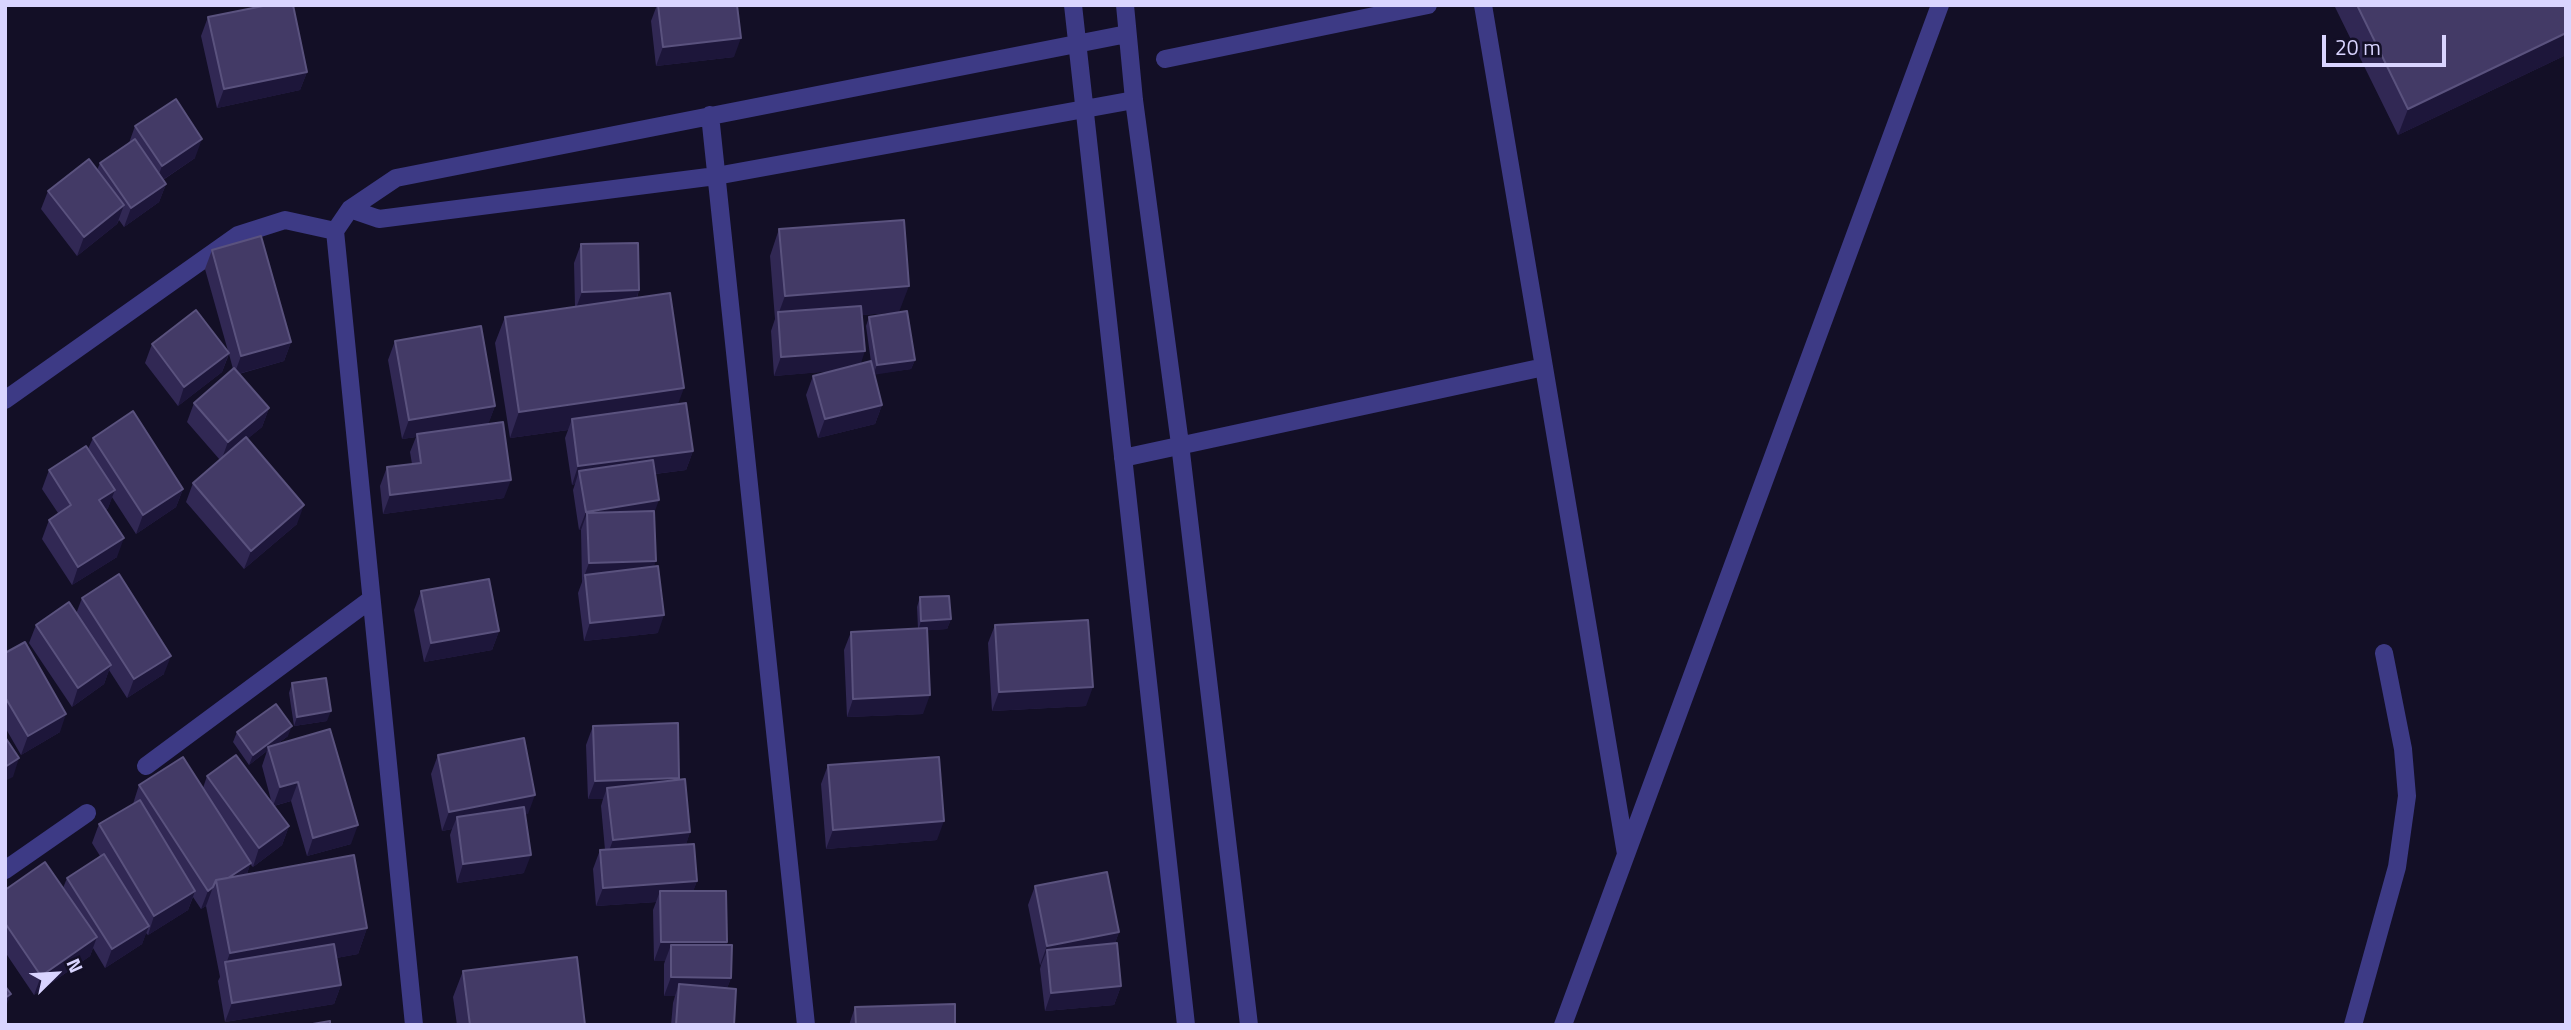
<!DOCTYPE html>
<style>
body{margin:0}
#map{position:relative;width:2571px;height:1030px;overflow:hidden;background:#130f26;font-family:"Titillium Web",sans-serif}
canvas{display:block}
.frame{position:absolute;inset:0;border:7px solid #d9d4ff;pointer-events:none}
.north{position:absolute;left:21px;top:939px;width:70px;height:70px;-webkit-text-stroke:5px #130f26;paint-order:stroke;rotate:66deg;font-size:19px;font-weight:700;line-height:28px;text-align:center;color:#d9d4ff}
.north::after{content:'';display:block;margin:auto;width:24px;height:32px;background:#d9d4ff;clip-path:polygon(50% 0,100% 100%,50% 72%,0 100%)}
.scale{position:absolute;left:2322px;top:35px;width:124px;height:32px;box-sizing:border-box;border:4px solid #d9d4ff;border-top:0;padding-left:9px;font-size:21px;line-height:24px;white-space:nowrap;color:#d9d4ff;-webkit-text-stroke:5px #130f26;paint-order:stroke}
</style>
<div id="map">
<canvas width="2571" height="1030"></canvas>
<div class="frame"></div>
<div class="north">N</div>
<div class="scale">20 m</div>
</div>
<script>
const ctx = document.querySelector('canvas').getContext('2d');
ctx.lineJoin = 'round';
function strokePath(path, color, width, dash) { ctx.strokeStyle = color; ctx.lineWidth = width; ctx.lineCap = dash ? 'butt' : 'round'; ctx.setLineDash(dash || []); ctx.stroke(path); }
function paint(path, color) { ctx.fillStyle = color; ctx.fill(path, 'evenodd'); }
const street = new Path2D(`
 M1073,5l113,1020
 M1125,5l9,95 46,344 69,581
 M1483,5l143,849
 M1165,59l263,-54
 M710,115l96,910
 M350,209l29,10 337,-43 418,-76
 M5,400l233,-165 47,-15 50,11
 M1123,458l421,-91
 M146,766l224,-166
 M5,870l82,-57
 M414,1025l-79,-794 15,-22 46,-31 731,-144
 M1563,1025l377,-1020
 M2353,1025l44,-158 10,-71 -4,-47 -19,-96`);
const wall = new Path2D(`
 M657,5h80l-3,52 -78,9 -5,-45z
 M2334,5h232v50l-168,80z
 M208,17l99,55 -7,18 -83,18 -16,-72z
 M135,126l60,32 -32,22 3,4 -7,18 -35,25 -5,-7 -2,4 -40,32 -36,-47 7,-18 49,-21 3,-7 29,-20z
 M779,229l120,83 16,48 -4,9 -37,5 8,31 -7,19 -57,14 -12,-43 7,-19 18,-5 -57,5 -3,-45 4,-12 -5,-63zM897,312l-28,5 -3,9 5,36 -10,2 1,-49z
 M581,244l58,46 -2,8 41,106 15,47 -7,19 -31,4 -1,93 4,66 -74,8 -6,-48 4,-11 -1,-52h-2l-6,-40 2,-6 -3,1 -7,-47 3,-8 -58,8 -15,-95 10,-26 70,-10 -1,-44z
 M212,250l79,92 -7,19 -45,13 30,34 -7,19 -15,12 50,85 -53,45 -58,-67 7,-19 27,-23 -33,-38 7,-19 39,-34 -4,-15 -7,18 -44,34 -33,-43 7,-19 76,7 -23,-82z
 M395,341l100,65 -7,18 16,74 -121,16 -3,-28 7,-19 25,-3 -2,-12 6,-15 -14,2 -14,-79z
 M93,438l90,51 -7,18 -40,27 -24,-37 -4,11 -2,2 11,47 -45,28 -30,-46 7,-19 9,-7 -16,-24 7,-19 39,-21z
 M421,591l78,40 -7,19 -68,12 -10,-52z
 M920,597l31,22 -4,10 -20,1 -4,84 -76,3 -3,-67 7,-18 67,-3 -1,-22z
 M82,598l82,76 -37,24 -18,-28 -5,14 -32,23 -43,-64 7,-18 40,-11z
 M995,625l91,81 -94,5 -4,-68z
 M5,653l55,79 -39,23 -15,-26 -1,1z
 M292,683l35,38 -33,5 -5,-33z
 M593,726l86,52v2l11,52 -4,12 11,37 -4,10 34,51 -1,3 5,33 -4,10 7,37h-63l2,-22 2,-7h-11v-32l1,-3h-11l-1,-51 3,-8 -60,4 -3,-37 7,-19h5l-4,-44 2,-7h-15l-2,-54z
 M237,732l51,4 -12,9 75,99 -44,12 -16,-55 -17,5 15,20 -7,19 -29,22 -3,-3 -3,10 120,54 -9,26 -22,4 5,27 -7,19 -109,18 -7,-41 2,-4 -14,-71 -5,3 -8,-12 -5,13 -40,25 -2,-2 -4,11 -37,24 -12,-20 -3,8 -56,39 -29,-43v-62l58,-2 4,-10 33,-22 -8,-13 7,-19 34,-20 6,-19 64,3 4,-12 65,28 -10,-38 5,-15 -18,14 -16,-23z
 M438,755l90,59h-3l-1,59 -67,10 -7,-48 2,-6 -10,2 -11,-57z
 M828,765l109,75 -111,9 -5,-65z
 M1035,886l84,46 -4,11 6,43 -7,19 -69,6 -5,-42 1,-4h-1l-12,-60z
 M463,971l122,54h-128l-4,-28z
 M855,1007l100,18h-106z`);
const shadedWall = new Path2D(`
 M2566,33v22l-168,80 10,-26z
 M741,38l-7,19 -78,9 7,-19z
 M307,72l-7,18 -83,18 7,-19z
 M202,139l-7,19 -40,27 7,-19z
 M166,184l-7,18 -35,25 7,-19z
 M124,205l-7,19 -40,32 7,-19z
 M909,286l-10,26 -121,10v-7l7,-19z
 M639,290l-6,19 -58,2 7,-19z
 M291,342l-7,19 -50,14 7,-19z
 M865,351l-6,18 -85,7 7,-19z
 M229,353l-7,19 -44,34 6,-19z
 M915,360l-4,9 -38,6 4,-10z
 M684,388l-10,27 -102,4 -4,11 -58,8 9,-26z
 M882,405l-7,19 -57,14 7,-19z
 M495,406l-7,19 -71,9 -1,3 -14,2 7,-19z
 M269,408l-7,19 -41,34 7,-19z
 M693,451l-7,19 -105,13 -2,-12 -4,13 -3,1 6,-19z
 M511,480l-7,18 -121,16 7,-19z
 M183,489l-7,18 -40,27 7,-19z
 M115,490l-7,18 -16,10 7,-18z
 M659,500l-7,19 -65,-6 -6,17h-2l7,-18z
 M304,505l-7,19 -53,45 7,-18z
 M124,538l-7,19 -45,28 6,-18z
 M656,561l-7,19 -64,-5 -3,7 7,-19z
 M664,615l-6,18 -74,8 6,-18z
 M951,619l-4,10 -29,2 3,-10z
 M499,631l-7,19 -68,12 7,-19z
 M171,656l-7,18 -37,24 7,-19z
 M111,665l-7,19 -32,23 6,-19z
 M1093,687l-7,19 -94,5 7,-19z
 M930,695l-7,19 -76,3 6,-18z
 M331,711l-4,10 -33,5 3,-9z
 M66,714l-6,18 -39,23 7,-19z
 M292,726l-4,10 -19,14 -1,-3 -1,4 -18,14 4,-10z
 M19,758l-6,19 -8,4v-14z
 M679,778l-7,19 -65,-9 -4,11h-15l7,-18z
 M298,782l-7,19 -18,5 7,-19z
 M535,795l-7,19 -70,13 -1,-10 -5,12 -10,2 7,-19z
 M944,821l-7,19 -111,9 7,-19z
 M358,825l-7,19 -44,12 6,-18z
 M289,826l-7,19 -29,22 6,-19z
 M690,832l-6,19 -78,8 7,-19z
 M531,855l-7,18 -67,10 6,-19z
 M251,863l-7,18 -27,4z
 M697,881l-7,19 -30,-9 -4,11 -60,4 7,-18z
 M213,887l-7,19 -5,3 7,-18z
 M195,891l-7,19 -40,25 6,-19z
 M149,926l-7,18 -37,24 7,-19z
 M367,928l-9,26 -130,24 -2,-14 4,-11z
 M1119,932l-7,19 -65,-1 -6,15h-1l7,-19z
 M97,937l-7,19 -56,39 7,-19z
 M661,942h66l-7,19 -49,-16 -6,16h-11z
 M671,977l60,1 -7,18 -45,-12 -4,12h-11z
 M341,985l-7,19 -109,18 7,-19z
 M1121,986l-7,19 -69,6 6,-18z
 M11,994l-6,15v-11z`);
const building = new Path2D(`
 M268,5h25l14,67 -83,17 -16,-72z
 M658,5h79l4,33 -78,9z
 M2357,5h209v28l-158,76z
 M176,99l26,40 -40,27 -27,-40z
 M135,139l31,45 -35,24 -31,-45z
 M89,159l35,46 -40,32 -36,-46z
 M904,220l5,66 -124,10 -6,-67z
 M261,236l30,106 -50,14 -29,-106z
 M638,243l1,47 -57,2 -1,-48z
 M670,293l14,95 -165,24 -14,-95z
 M861,306l4,45 -84,6 -3,-45z
 M196,310l33,43 -45,34 -32,-43z
 M907,311l8,49 -38,5 -8,-48z
 M481,326l14,80 -86,14 -14,-79z
 M871,361l11,44 -57,14 -12,-43z
 M234,368l35,40 -41,34 -34,-39z
 M686,403l7,48 -115,15 -6,-47z
 M133,411l50,78 -40,26 -50,-77z
 M503,422l8,58 -121,15 -3,-28 34,-4 -4,-29z
 M246,437l58,68 -53,46 -58,-68z
 M86,446l29,44 -16,10 25,38 -46,29 -29,-47 22,-15 -22,-35z
 M653,460l6,40 -73,12 -7,-41z
 M654,511l2,50 -67,2 -2,-50z
 M658,566l6,49 -74,8 -5,-48z
 M119,574l52,82 -37,23 -52,-81z
 M489,579l10,52 -68,12 -10,-52z
 M949,596l2,23 -30,2 -1,-24z
 M69,602l42,63 -33,23 -42,-63z
 M1088,620l5,67 -94,5 -4,-67z
 M927,628l3,67 -77,4 -2,-67z
 M25,642l41,72 -38,22 -23,-39v-44z
 M326,678l5,33 -34,6 -5,-34z
 M276,704l16,22 -39,29 -16,-23z
 M678,723l1,55 -84,3 -2,-55z
 M330,729l28,96 -45,13 -15,-56 -18,5 -12,-40z
 M5,737l14,21 -14,9z
 M524,738l11,57 -86,17 -11,-57z
 M236,755l53,71 -30,22 -52,-72z
 M183,757l68,106 -23,15 -12,2 -3,7 -5,4 -69,-106z
 M939,757l5,64 -111,9 -5,-65z
 M685,779l5,53 -77,8 -6,-52z
 M140,800l55,91 -41,25 -55,-92z
 M524,807l7,48 -68,9 -6,-47z
 M694,844l3,37 -94,7 -3,-38z
 M104,854l45,72 -37,23 -45,-71z
 M354,855l13,73 -137,25 -14,-73z
 M45,862l52,75 -56,39 -36,-53v-33z
 M1107,872l12,60 -72,14 -12,-60z
 M660,891h66l1,51h-66z
 M1117,943l4,43 -70,7 -4,-43z
 M334,944l7,41 -109,18 -7,-41z
 M671,945h61l-1,33 -60,-1z
 M577,957l8,68h-115l-7,-54z
 M679,984l57,5 -2,36h-58z
 M5,986l6,8 -6,4z
 M955,1004v21h-99l-1,-18z
 M330,1021v4h-23z`);
strokePath(street, '#3d3a85', 18);
paint(wall, '#312854');
paint(shadedWall, '#1d163a');
paint(building, '#433a66');
strokePath(building, '#5a527e', 2);
</script>
